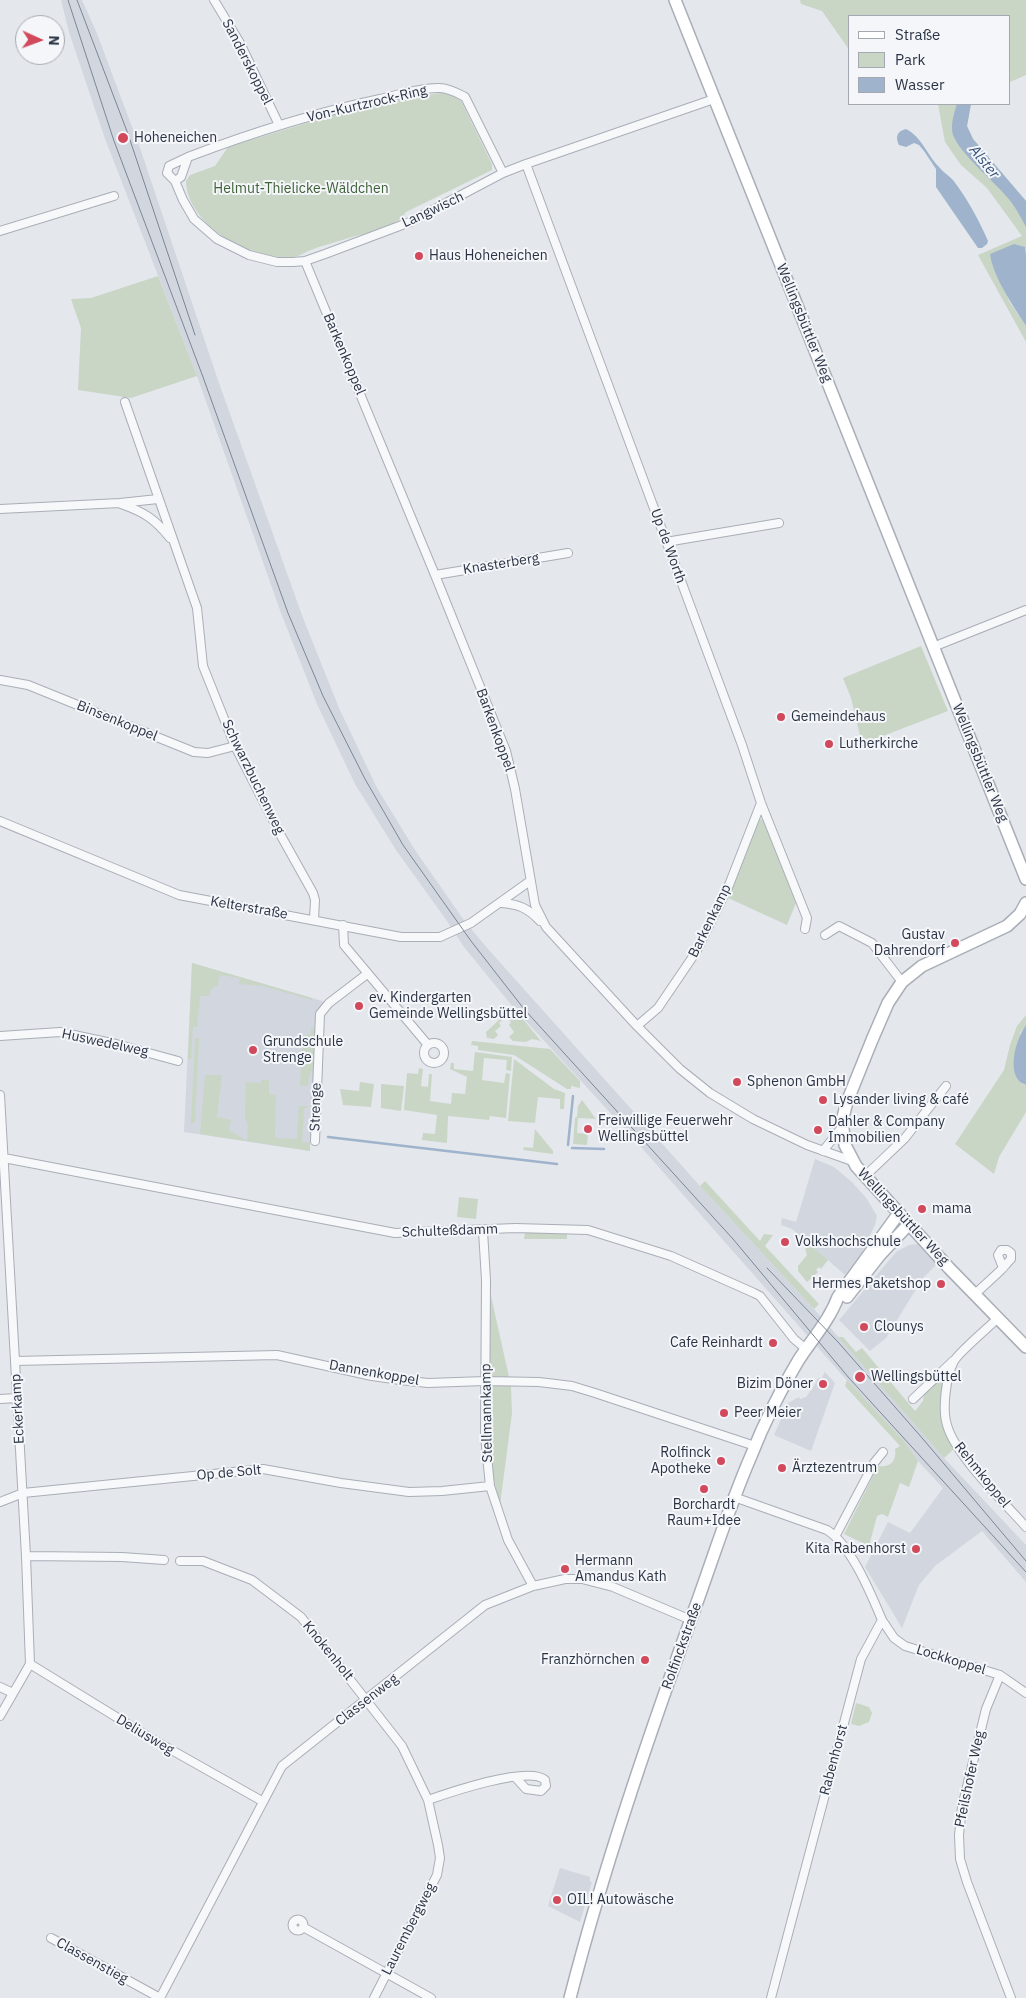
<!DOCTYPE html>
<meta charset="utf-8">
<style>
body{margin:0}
#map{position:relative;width:1026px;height:1998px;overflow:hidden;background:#e4e7ec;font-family:"IBM Plex Sans",sans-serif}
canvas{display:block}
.legend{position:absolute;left:848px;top:15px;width:162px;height:90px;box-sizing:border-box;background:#f4f6f9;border:1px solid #a4a8b1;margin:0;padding:6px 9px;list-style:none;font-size:15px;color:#2b3445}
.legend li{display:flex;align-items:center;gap:10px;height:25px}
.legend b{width:25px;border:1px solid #a4a8b1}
.north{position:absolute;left:15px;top:15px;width:50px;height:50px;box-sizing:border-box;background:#f4f6f9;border:1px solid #a4a8b1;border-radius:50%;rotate:92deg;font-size:14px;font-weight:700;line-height:20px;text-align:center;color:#2b3445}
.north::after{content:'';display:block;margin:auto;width:18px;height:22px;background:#d1495b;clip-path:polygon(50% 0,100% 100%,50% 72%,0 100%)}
</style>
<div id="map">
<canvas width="1026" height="1998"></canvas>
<ul class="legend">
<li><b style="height:6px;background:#fff"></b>Straße</li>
<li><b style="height:14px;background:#c9d6c5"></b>Park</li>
<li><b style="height:14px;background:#9fb4cc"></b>Wasser</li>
</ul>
<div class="north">N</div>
</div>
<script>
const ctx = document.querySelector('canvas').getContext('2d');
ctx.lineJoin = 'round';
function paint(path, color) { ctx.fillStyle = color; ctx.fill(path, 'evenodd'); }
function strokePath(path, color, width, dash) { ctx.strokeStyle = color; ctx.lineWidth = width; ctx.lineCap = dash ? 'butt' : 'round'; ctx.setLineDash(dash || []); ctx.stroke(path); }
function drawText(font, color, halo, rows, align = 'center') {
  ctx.font = font + ' "IBM Plex Sans",sans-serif'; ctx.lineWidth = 4; ctx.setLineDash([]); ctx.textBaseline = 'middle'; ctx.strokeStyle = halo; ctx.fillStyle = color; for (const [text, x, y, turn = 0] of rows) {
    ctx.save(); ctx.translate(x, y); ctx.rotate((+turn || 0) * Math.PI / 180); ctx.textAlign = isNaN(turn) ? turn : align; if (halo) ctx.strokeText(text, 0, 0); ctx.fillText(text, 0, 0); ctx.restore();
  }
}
const built = new Path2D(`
 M61,0h21l14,31 45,120 78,232 84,235 36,90 38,80 38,62 48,69 25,30 212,237 114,123 130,149 82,87v37l-44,-51 -47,35 -16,19 -17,43 -37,-61 23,-45 22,11 33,-45 -25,-27 -13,-19 -62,-66 -217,-246 -113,-123 -49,-60 -17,-26 -51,-71 -41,-66 -38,-80 -36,-91 -84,-237 -93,-240 -35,-104z
 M192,963l137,40 -9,11 -5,127 -5,2v8l-126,-19z
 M815,1159l19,8 18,15 15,17 10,17 -2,9 -14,29 -16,21 -53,-46 -11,-4 1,-7 14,4z
 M918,1244l19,20 -14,14 -37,60 -16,13 -31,-31 57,-68 13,-7z
 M825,1372l10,11 -24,68 -37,-16 14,-32 11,-6 1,2 6,-2 8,-11 4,-8 3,1z
 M560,1868l30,9v5h2l-12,40 -32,-16z`);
const green = new Path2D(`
 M800,0h226v75l-16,7v-66h-160v35l-28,-40 -21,-7z
 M440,93l11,1 10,7 31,63v6l-86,42c-9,15 -35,20 -50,24 -16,5 -33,9 -48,15 -4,2 -9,5 -14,6 -41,5 -107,-31 -108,-76l4,-6 25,-9 13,-19 131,-40z
 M938,104h33l-4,22 6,13 53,62v54l-1,-8 -34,7 18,47 17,25v16l-48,-87 44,-19 -35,-48 -26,-23 -16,-23z
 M158,276l39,100 -66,22 -53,-8 3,-62 -10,-29 20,-1z
 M921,646l27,65 -86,33 -11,-46 -8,-20z
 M761,819l3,2 32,82 -9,22 -59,-27 28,-76z
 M192,963l120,35v2l-49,-14 -24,-2 1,-6 -20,-3 -2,10 -7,4 -2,7h-9l-3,31h-4l-2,32h-3z
 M513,1007l28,34 -9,-2 -6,3 -13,-1 -4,-4 5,-5 -5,-7 2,-3 -5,-6 -7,7 2,3 -6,5 3,4 -4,4 -7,-1 -1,-6z
 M1026,1015v10l-6,8 2,51 4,1v27l-27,45 -5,17 -39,-30 49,-74 6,-25 7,-19z
 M311,1028h3l-1,40 -4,9 -1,9 -8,-1 3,-50h7z
 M195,1038h4l-4,85h-4z
 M472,1041l78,8 30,32v7l-9,-2v3h-4l-53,-34 -36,-5v-4l-7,-1z
 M475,1052l37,5 -1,14 -5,-1 1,-10 -23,-2 -2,22 22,3 2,-10 4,1 -4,44 -16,-2 -1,4 -41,-4 -1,27 -25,-3 1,-7 12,1 2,-19 -33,-5 3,-37 11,1 1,-6 4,1 -2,17 7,1 1,-13h3l-2,27 21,3 1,-11 13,1 2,-17 -17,-8 1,-6h3v6l19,2z
 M514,1059l40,30 11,4 -1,16h-4v-10l-22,-2 -3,26 -27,-2z
 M205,1075h17l-5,42 14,3 -2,10 18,11 1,-15 -3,-9 1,-35 15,1v-3h8v14l7,1 -1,43 22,1 2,-33h8v2h-3l-2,34 8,1v8l-110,-17z
 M360,1082l14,2 -3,23 -28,-2 -3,-16 19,2z
 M381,1084l23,2 -3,25 -20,-3z
 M582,1100l14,19 -18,-1 -1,15 11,1 -1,11 -14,-1 2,-26 2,-1 1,-11z
 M535,1129l18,22v3l-30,-4 1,-3 9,1z
 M705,1181l55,60 4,-7 9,1 -8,11 54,58 -5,5 -114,-123z
 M459,1197l19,2 -2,20 -19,-2z
 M525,1232h42v7h-43z
 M808,1243l20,17 -7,9 -2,-2 -3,3 2,2 -11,10 -9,-11v-5l9,-11 -2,-7z
 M491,1296l20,90 1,27 -12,92c-19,-67 -11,-140 -9,-209z
 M838,1337h5l13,15 6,-4 53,63 8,-10 1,-9 23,-21c-4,34 -10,46 7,78l-10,9z
 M847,1380l58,62 13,19 -9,26 -9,-4 -12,34 -6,-3 -5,2 -8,30 -25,-12 34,-68c12,2 19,-5 17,-17l5,-3 -55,-60z
 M856,1703l13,4 3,6 -3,9 -10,4 -8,-2z`);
const water = new Path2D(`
 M957,104h14l-4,22 6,13 53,62v26c-6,-11 -11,-21 -19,-30 -14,-17 -46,-42 -54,-62 -3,-10 1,-22 4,-31z
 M906,129c15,7 22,27 33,38 4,5 9,8 14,13 14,18 26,40 35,61l-1,3 -5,4h-4l-42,-61v-18l-12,-18 -5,-6 -5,-2 -8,4 -7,-2c-4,-8 -2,-14 7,-16z
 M1014,244l11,3 1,8v71c-12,-19 -33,-49 -36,-72z
 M1026,1025v60c-22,-7 -10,-47 0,-60z`);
const stream = new Path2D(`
 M328,1137l229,27
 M568,1145l5,-49
 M572,1148l32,1`);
const minor = new Path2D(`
 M214,0l26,43 39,82
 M188,157c63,-24 126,-44 192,-58 18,-4 42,-12 60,-11 9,0 17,5 25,9l38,76
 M188,157l-7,20 -6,4 -8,-8 2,-7z
 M526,164l216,581 19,58 46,115 -2,11
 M175,181l8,19 11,19 23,20 32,16 28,7h16l12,-1 20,-7 85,-32 93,-49 23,-9 188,-65
 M0,231l114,-35
 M305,261l130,314 71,176 9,38 20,116 11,22 91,99 43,43 30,24 43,26 54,26 45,16
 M125,402l72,206 6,58 32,80 45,88 33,59 2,7 -1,19
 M121,504c23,8 34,15 49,34
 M0,509l120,-6 38,-4
 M666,542l113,-19
 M435,575l133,-22
 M933,647l93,-37
 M0,680l28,5 166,67 14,1 27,-7
 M0,821l179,74 222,42h39l31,-14 59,-42
 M501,903c17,1 27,5 39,18
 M343,925l1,20 84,100
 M825,935l14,-9 33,17 30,39
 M637,1026l21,-18 38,-56 33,-67 32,-82
 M0,1036l60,-4 56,12 62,17
 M424 1053a10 10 0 1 1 20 0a10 10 0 1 1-20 0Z
 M0,1095l26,461 4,108 -30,52
 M315,1141l5,-127 9,-11 38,-29
 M823,1151l19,-24
 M4,1158l391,75 120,-5 73,2 83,26 83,37 6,3 34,43 12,10
 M865,1176l40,-38 41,-52
 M483,1231l3,49 -1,156 5,50 18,54 25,46
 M975,1294l25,-23c4,-4 7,-8 11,-12v-6l-4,-3h-6l-3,5 5,13
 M998,1318c-9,9 -39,34 -44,43 -8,15 -12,48 -7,64 8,30 57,77 79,102
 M15,1361l262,-6 95,21 28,4 28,3 57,-2 54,1 33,4 23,7 160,53
 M0,1399l17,-1
 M913,1399l40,-38
 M734,1497l93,33c24,15 44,64 55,90l-21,39 -90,339
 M0,1502l23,-9 240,-24 78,14 68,9 33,-1 48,-5
 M836,1535l38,-72 9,-11
 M26,1556l96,1 42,3
 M180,1561h23l49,19 49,37 101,129 26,54 10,45 2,13 -3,17 -63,123
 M882,1620l12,18 11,8 95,29 26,18
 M30,1664l122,75 110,62
 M1000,1675l-14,34 -24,98 -3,28 1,24 7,23 44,116
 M0,1687l13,6
 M428,1800c20,-7 101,-35 117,-20l1,6 -5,5 -15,-2 -10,-11
 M292.5 1925a5.5 5.5 0 1 1 11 0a5.5 5.5 0 1 1-11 0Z
 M303,1927l128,71
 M51,1938l109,60 122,-232 203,-161 48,-19 32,-7h17l31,8 78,33`);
const secondary = new Path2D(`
 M675,0l351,879
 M1026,903l-6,11 -13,12 -85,40 -20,16 -14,21 -16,37 -25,62 -5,19 3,24 11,21 93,102 77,79
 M847,1297l32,-41 30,-32
 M570,1998c33,-128 76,-254 121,-379 20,-54 37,-110 60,-163 13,-33 29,-65 47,-95 14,-22 31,-40 40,-64l61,-84`);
const tram = new Path2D(`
 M68,0l46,141 89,236 85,236 35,83 42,83 38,66 68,96 53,68 209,230 116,139 177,194
 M77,0l51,134 67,201
 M767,1268l71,74 85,97 103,122`);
const markers = [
 [123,138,6,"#d1495b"],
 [419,256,5,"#d1495b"],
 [781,717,5,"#d1495b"],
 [829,744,5,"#d1495b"],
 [955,943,5,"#d1495b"],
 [359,1006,5,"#d1495b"],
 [253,1050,5,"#d1495b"],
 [737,1082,5,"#d1495b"],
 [823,1100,5,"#d1495b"],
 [588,1129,5,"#d1495b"],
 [818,1130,5,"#d1495b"],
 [922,1209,5,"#d1495b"],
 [785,1242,5,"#d1495b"],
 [941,1284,5,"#d1495b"],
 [864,1327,5,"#d1495b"],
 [773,1343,5,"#d1495b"],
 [860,1377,6,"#d1495b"],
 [823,1384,5,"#d1495b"],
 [724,1413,5,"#d1495b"],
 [721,1461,5,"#d1495b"],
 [782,1468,5,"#d1495b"],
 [704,1489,5,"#d1495b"],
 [916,1549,5,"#d1495b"],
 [565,1569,5,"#d1495b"],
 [645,1660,5,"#d1495b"],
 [557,1900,5,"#d1495b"]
];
const streetNames = [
 ["Sanderskoppel",247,62,63],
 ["Von-Kurtzrock-Ring",367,104,-13],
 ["Langwisch",433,210,-25],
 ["Wellingsbüttler Weg",804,323,68],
 ["Barkenkoppel",344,354,67],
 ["Up de Worth",668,546,70],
 ["Knasterberg",501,564,-9],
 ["Binsenkoppel",117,721,22],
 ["Barkenkoppel",495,730,70],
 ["Wellingsbüttler Weg",980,763,68],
 ["Schwarzbuchenweg",253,777,64],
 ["Kelterstraße",249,908,10],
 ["Barkenkamp",710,921,-64],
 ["Huswedelweg",105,1043,12],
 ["Strenge",316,1107,-88],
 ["Wellingsbüttler Weg",903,1217,47],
 ["Schulteßdamm",450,1231,-2],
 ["Dannenkoppel",374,1373,10],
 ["Eckerkamp",18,1409,-93],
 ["Stellmannkamp",487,1413,-91],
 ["Op de Solt",229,1473,-5],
 ["Rehmkoppel",982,1475,51],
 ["Rolfinckstraße",682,1646,-70],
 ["Knokenholt",328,1651,51],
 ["Lockkoppel",951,1660,17],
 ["Classenweg",367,1700,-38],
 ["Deliusweg",145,1735,31],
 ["Rabenhorst",834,1760,-75],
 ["Pfeilshofer Weg",970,1779,-78],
 ["Laurembergweg",409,1929,-63],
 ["Classenstieg",92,1961,29]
];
const poiNames = [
 ["Hoheneichen",134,138],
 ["Haus Hoheneichen",429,256],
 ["Gemeindehaus",791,717],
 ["Lutherkirche",839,744],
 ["Gustav",945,935,"right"],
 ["Dahrendorf",945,951,"right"],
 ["ev. Kindergarten",369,998],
 ["Gemeinde Wellingsbüttel",369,1014],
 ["Grundschule",263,1042],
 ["Strenge",263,1058],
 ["Sphenon GmbH",747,1082],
 ["Lysander living & café",833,1100],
 ["Freiwillige Feuerwehr",598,1121],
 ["Wellingsbüttel",598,1137],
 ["Dahler & Company",828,1122],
 ["Immobilien",828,1138],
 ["mama",932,1209],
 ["Volkshochschule",795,1242],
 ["Hermes Paketshop",931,1284,"right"],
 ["Clounys",874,1327],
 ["Cafe Reinhardt",763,1343,"right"],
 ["Wellingsbüttel",871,1377],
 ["Bizim Döner",813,1384,"right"],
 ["Peer Meier",734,1413],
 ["Rolfinck",711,1453,"right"],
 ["Apotheke",711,1469,"right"],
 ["Ärztezentrum",792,1468],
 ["Borchardt",704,1505,"center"],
 ["Raum+Idee",704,1521,"center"],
 ["Kita Rabenhorst",906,1549,"right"],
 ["Hermann",575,1561],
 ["Amandus Kath",575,1577],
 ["Franzhörnchen",635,1660,"right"],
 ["OIL! Autowäsche",567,1900]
];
const parkNames = [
 ["Helmut-Thielicke-Wäldchen",301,189]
];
const waterNames = [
 ["Alster",984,162,51]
];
paint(built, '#d2d6de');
paint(green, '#c9d6c5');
paint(water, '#9fb4cc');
strokePath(stream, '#9fb4cc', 2.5);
strokePath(minor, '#a9aeb7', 10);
strokePath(secondary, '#a9aeb7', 14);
strokePath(minor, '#f7f8fa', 8);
strokePath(secondary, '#fff', 11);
strokePath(tram, '#7d8696', 1);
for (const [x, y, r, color] of markers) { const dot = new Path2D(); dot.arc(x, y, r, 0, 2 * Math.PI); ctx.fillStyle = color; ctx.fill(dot); strokePath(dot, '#f4f6f9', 2); }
drawText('14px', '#2b3445', '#f4f6f9', streetNames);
drawText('14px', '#2b3445', '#f4f6f9', poiNames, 'left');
drawText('14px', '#3f6138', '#f4f6f9', parkNames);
drawText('italic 15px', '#34527a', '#f4f6f9', waterNames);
</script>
